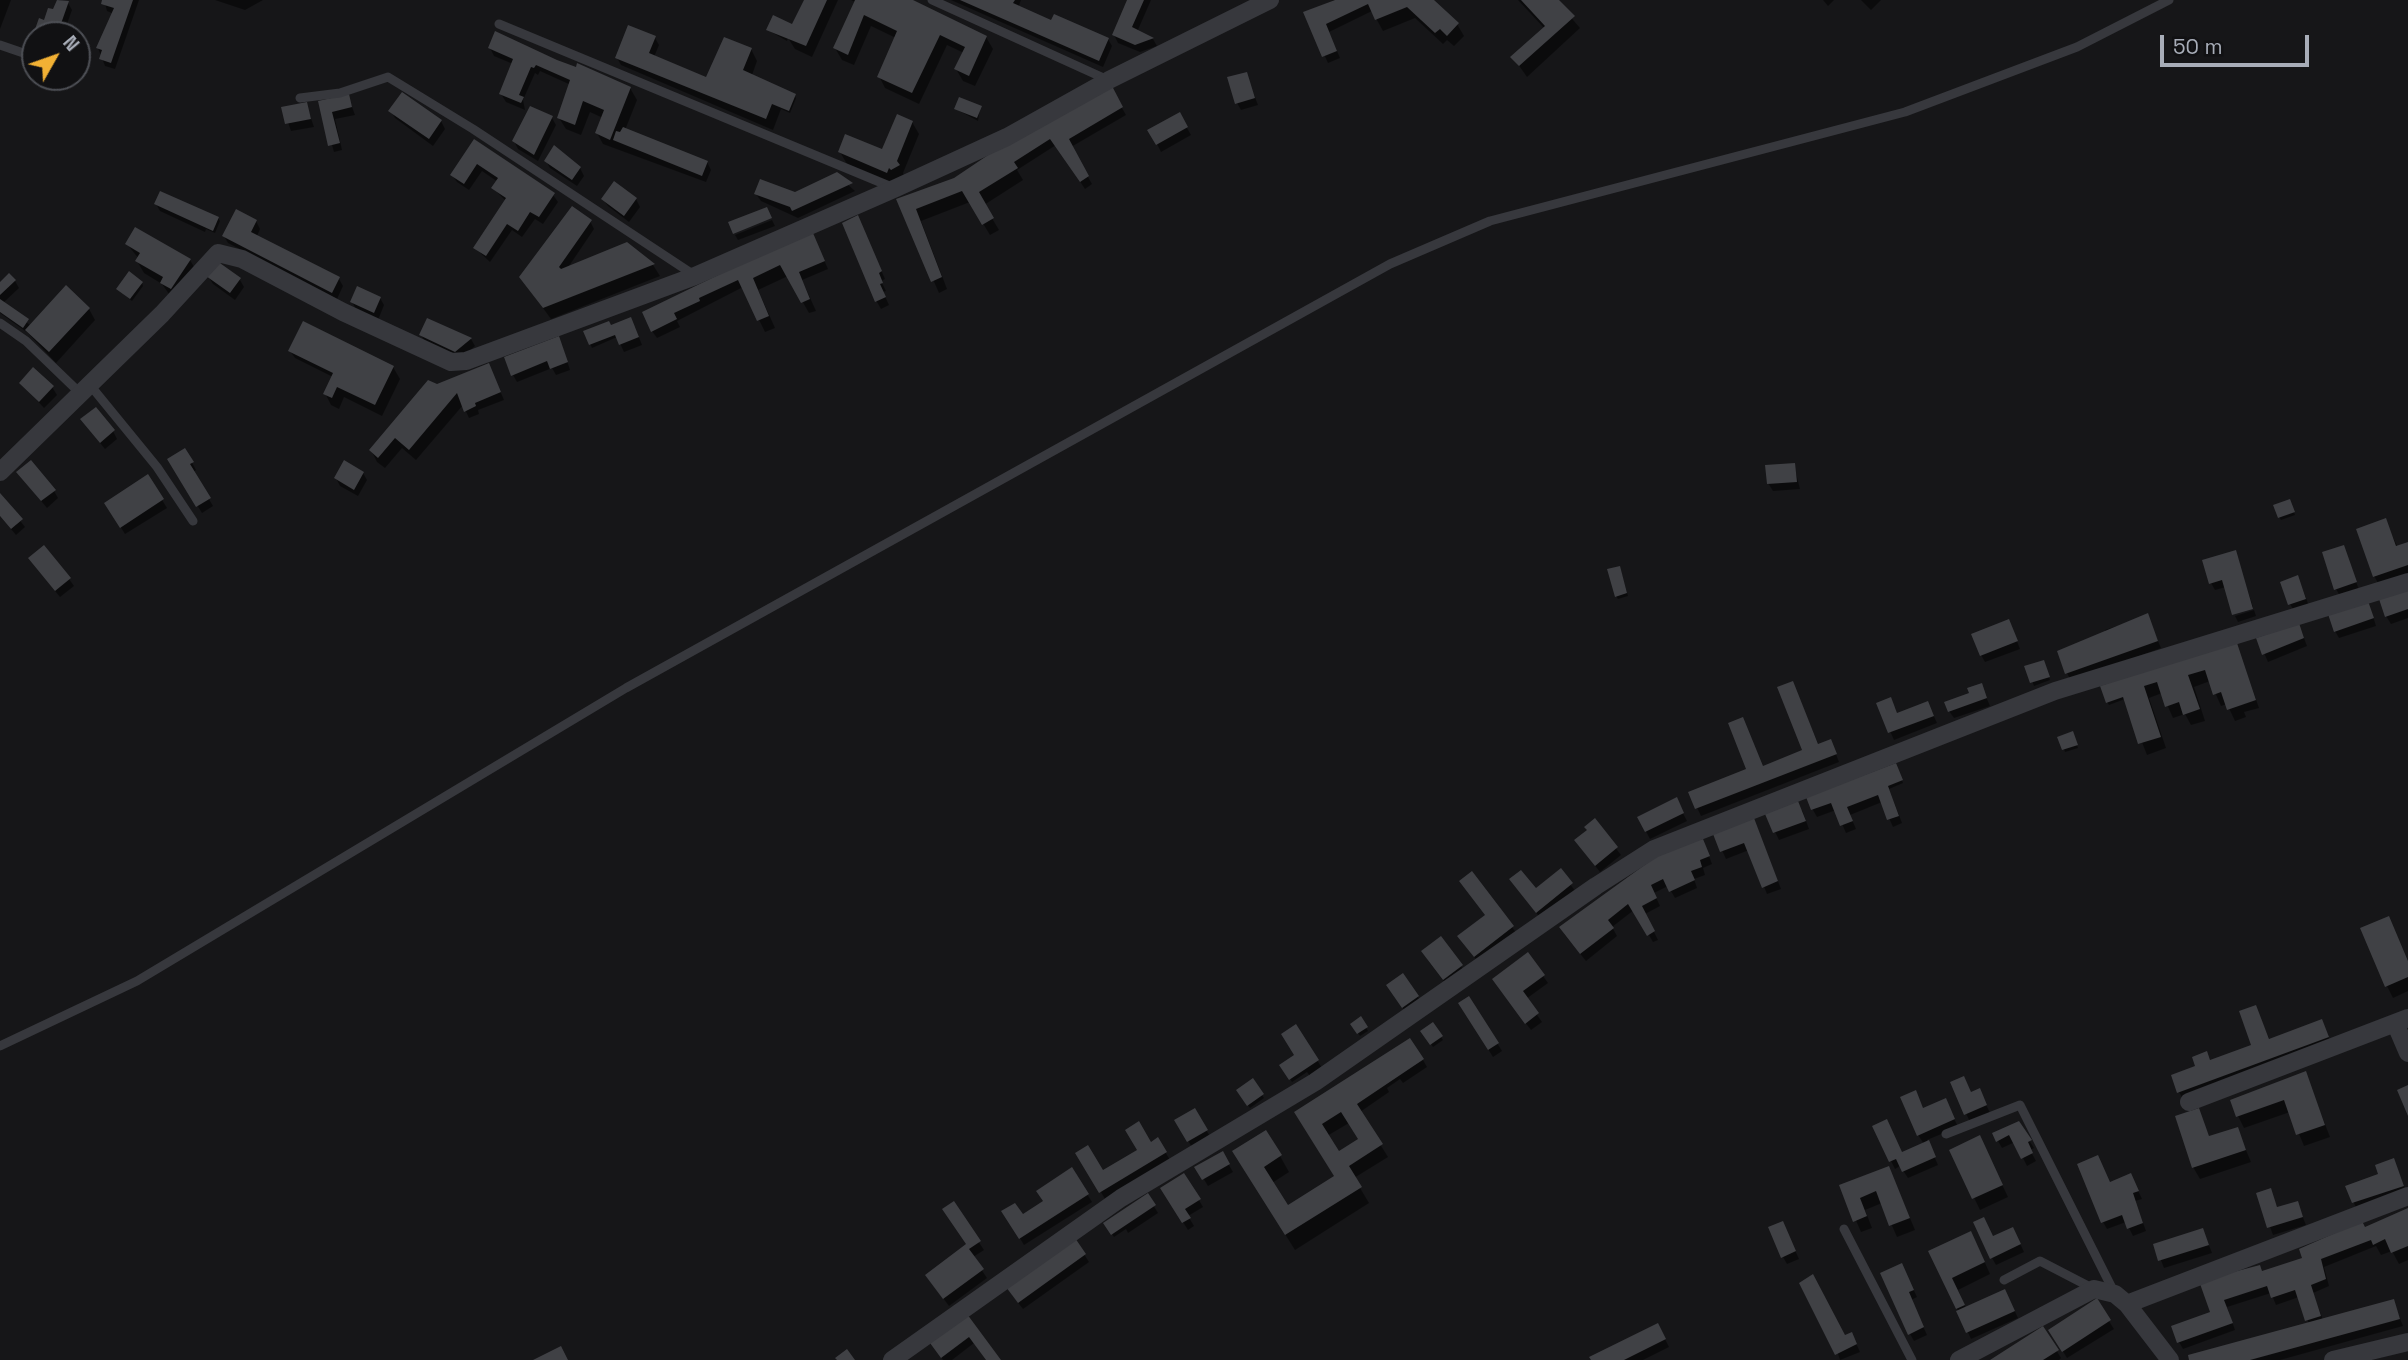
<!DOCTYPE html>
<style>
body{margin:0}
#map{position:relative;width:2408px;height:1360px;overflow:hidden;background:#161618;font-family:"Space Grotesk",sans-serif}
canvas{display:block}
.north{position:absolute;left:21px;top:21px;width:70px;height:70px;box-sizing:border-box;background:#111113;border:2px solid #4d4f55;border-radius:50%;rotate:50deg;font-size:19px;font-weight:700;line-height:28px;text-align:center;color:#a8adb8}
.north::after{content:'';display:block;margin:auto;width:24px;height:32px;background:#f2b134;clip-path:polygon(50% 0,100% 100%,50% 72%,0 100%)}
.scale{position:absolute;left:2160px;top:35px;width:149px;height:32px;box-sizing:border-box;border:4px solid #a8adb8;border-top:0;padding-left:9px;font-size:21px;line-height:24px;white-space:nowrap;color:#a8adb8;-webkit-text-stroke:5px #111113;paint-order:stroke}
</style>
<div id="map">
<canvas width="2408" height="1360"></canvas>
<div class="north">N</div>
<div class="scale">50 m</div>
</div>
<script>
const ctx = document.querySelector('canvas').getContext('2d');
ctx.lineJoin = 'round';
function paint(path, color) { ctx.fillStyle = color; ctx.fill(path, 'evenodd'); }
function strokePath(path, color, width, dash) { ctx.strokeStyle = color; ctx.lineWidth = width; ctx.lineCap = dash ? 'butt' : 'round'; ctx.setLineDash(dash || []); ctx.stroke(path); }
const shadow = new Path2D(`
 M0,0h11l-11,29z
 M59,0l9,3 4,7 -9,25h-28v2l-1,-1 6,-16 5,2z
 M104,0h35l-24,69 -10,-3 -7,-18 16,-34 -7,-3z
 M215,0h48l-18,10z
 M805,0h33l-26,57 -17,-8 -7,-11 -1,3 -19,-11 25,-3z
 M851,0h57l78,37 7,12 -18,37 -12,-5 -7,-12 8,-16 -17,-8 -28,59 -34,-16 -6,-12 17,-38 -25,-12 -17,39 -12,-5 -7,-12 20,-46z
 M951,0h70l-3,8 34,14 56,17 4,7 -9,21z
 M1130,0h21l-14,32 16,7 4,7 -17,6 -22,-9 -4,-8z
 M1334,0h98l25,24 7,12 -10,10 -7,-6 -4,4 -28,-26 -32,13 -11,-20 -43,21 11,26 -12,5 -23,-50z
 M1518,0h38l24,28 -53,49 -14,-20 32,-28z
 M1823,0h11l-6,6z
 M1861,0h20l-10,10z
 M655,38l4,7 -5,12 51,21 46,-29 6,12 -5,14 42,20 2,3 -6,15 -9,-4 -8,21 -152,-65 -4,-7z
 M490,48l85,20 55,20 7,12 -12,30 82,32 4,8 -5,12 -103,-38 -6,-11 6,-15 -13,-6 -9,23 -15,-6 -7,-11 12,-33 -31,-14 -2,4 -3,-2 -12,27 2,10 -19,-8 -5,-8 12,-30 -19,-8z
 M1246,74l12,31 -17,5 -4,-7z
 M1111,89l15,26 -55,32 21,37 -7,5 -29,-44 -39,25 6,10 -39,25 15,25 -9,5 -20,-33 -49,19 26,68 -8,4 -41,-93 57,-20z
 M348,96l7,19 -20,4 7,31 -8,2 -14,-49z
 M306,104l8,23 -23,4 -8,-23z
 M980,108l-2,13 -22,-12z
 M391,111l50,10 4,8 -12,17 -38,-28z
 M1179,114l12,21 -30,17 -11,-22z
 M552,118l4,7 -18,36 -20,-12 -4,-8z
 M912,122l7,12 -16,39 2,4 -7,4 -2,-3 -3,6 -46,-20 -7,-12 43,-1z
 M475,142l78,53 5,7 -15,22 -8,-5 -13,18 -10,-7 -22,32 -15,-14 31,-47 -13,-13 5,-6 -16,-11 -13,19 -12,-8 -5,-7z
 M546,161l34,7 4,8 -7,10 -27,-18z
 M836,174l19,17 -57,27 -37,-17 -5,-7h39z
 M603,199h33l4,8 -11,15 -21,-16z
 M156,204l62,14 2,3 -5,12 -9,-4 -1,3 -45,-21z
 M772,220l3,6 -37,14 -3,-5z
 M256,221l4,8 -3,7 82,43 4,7 -6,13 -109,-56 -4,-7z
 M590,221l4,8 -27,40 59,-25 27,21 7,11 -109,43 -30,-41z
 M844,223l17,2 24,54 -4,2 5,10 -3,1 6,13 -8,4 -4,-7z
 M816,242l12,27 -26,11 14,31 -7,2 -21,-37 -30,14 17,38 -10,4 -22,-45 -66,34 3,6 -23,11 -5,-7 -8,-18z
 M127,244l63,16 7,12 -28,22 -7,-10 -18,-11 -7,-12 2,-2z
 M208,276l32,4 4,7 -9,13 -22,-16z
 M15,281l4,7 -16,15 28,23 58,-17 6,11 -39,43 -28,-30 -28,-20v-29z
 M142,283l1,3 -11,15 -14,-12z
 M380,298l4,7 -6,15 -22,-11 -4,-7z
 M428,320l43,19 4,7 -15,13 -34,-16 -5,-8z
 M635,327l7,18 -18,7 -7,-15 -25,11 -7,-16z
 M562,345l8,25 -14,5 -4,-7 -35,14 -4,-7z
 M290,351l103,16 7,12 -18,37 -38,-19 -5,12 -8,-4 -6,-12 8,-16 -38,-19z
 M492,372l12,28 -26,10 1,4 -10,4 -6,-13 -47,55 -14,-12 -17,20 -8,-6 -6,-12 66,-64z
 M21,383l31,4 5,8 -13,13z
 M87,427l26,4 4,8 -12,10z
 M185,450l11,20 -3,2 20,34 -11,7 -33,-53z
 M1794,465l6,24 -27,2 -5,-8z
 M363,473l4,7 -9,16 -18,-10 -4,-8z
 M148,477l19,31 -42,26 -19,-30z
 M23,479l31,12 4,7 -11,10z
 M0,495l25,32 -9,8 -16,-19z
 M2291,504l4,11 -14,5 -2,-3z
 M2385,520l13,28 10,-4v34l-27,10 -7,-12z
 M2344,547l15,43 -19,6 -4,-7z
 M2235,552l18,55 -19,6 -8,-26 -11,3 -4,-7z
 M34,565l35,14 5,7 -14,11z
 M1621,571l7,25 -10,3 -2,-3z
 M2298,577l11,29 -15,5 -4,-7z
 M2408,591v27l-17,6 -5,-8z
 M2254,610l2,6 -18,6 -3,-6z
 M2371,610l5,16 -37,12 -4,-7z
 M2147,616l14,32 -90,33 -4,-8 40,-38 -2,-5z
 M2299,625l8,21 -39,16 -10,-23z
 M2012,628l8,21 -35,13 -4,-7z
 M2236,642l23,66 -15,4 2,5 -11,4 -8,-17 -6,2 -11,-25 -16,6 11,34 -14,4 -6,-11 -12,4 -11,-25 -13,5 17,50 -19,7 -22,-56 -16,6 -2,-3z
 M2045,665l5,15 -16,6 -7,-19z
 M1793,683l26,63 15,3 5,13 -138,54 -11,-23 114,-41z
 M1981,685l9,21 -36,12 -5,-7z
 M1878,704l17,3 2,7 34,-4 6,13 -43,17z
 M2074,736l4,12 -13,4 -1,-3z
 M1897,768l6,15 -14,6 13,34 -9,4 -11,-25 -32,13 6,14 -10,4 -10,-23 -19,7 -4,-7 -4,-12z
 M1676,800l11,21 -37,18 -11,-21z
 M1802,810l7,19 -30,11 -12,-25z
 M1594,820l27,35 -21,17 -19,-24z
 M1757,827l24,62 -14,5 -18,-44 -23,9 -11,-24z
 M1706,848l6,16 -9,4 2,7 -11,4 3,9 -22,10 -7,-12 -14,7 6,13 -15,8 13,26 -5,2 -19,-32 -22,17 5,9 -31,25 -21,-26 -4,-7z
 M1560,871l16,21 -35,27 -25,-32 20,3z
 M1512,927l5,7 -38,29 -15,-19z
 M2394,929l14,32v30l-15,7 -6,-12z
 M1427,959l34,7 4,7 -17,14z
 M1543,976l5,7 -22,16 16,23 -11,8 -33,-43z
 M1392,992l26,5 4,7 -15,10z
 M1469,998l33,53 -9,6 -33,-53z
 M2255,1007l15,33 51,-19 13,28 -151,50 -4,-7 27,-39 5,9 43,-8z
 M1360,1018l8,13 -8,5 -8,-12z
 M1433,1025l10,15 -10,7 -10,-15z
 M1296,1027l26,41 -12,8 -3,-4 -15,10 -10,-16 15,-10z
 M1423,1060l4,7 -24,16 -3,-4 -13,9 2,4 -29,20 28,45 -34,21 15,25 -74,47 -52,-83 37,-11 9,16 -17,11 15,24 49,-30 -30,-48zM1349,1123l11,17 -22,14 -11,-18z
 M2305,1073l25,64 -26,9 -14,-34 -46,16 -6,-12z
 M1252,1081l12,17 -14,10 -12,-17z
 M1952,1083l31,15 7,15 -20,9z
 M1949,1108l9,19 -31,13 11,25 -30,13 -8,-12 -5,3 -21,-42 28,27 22,-10 -6,-9 5,-25z
 M1194,1110l17,28 -18,11 -17,-29z
 M2198,1110l12,28 27,-9 14,33 -51,17 -7,-12z
 M2018,1123l16,25 -4,2 6,11 -9,5 -12,-24 -13,6 -8,-14z
 M1158,1140l12,20 -65,39 -27,-46 24,20z
 M1985,1149l23,48 -28,13 -29,-60z
 M1222,1153l11,19 -25,14 -11,-18z
 M2394,1160l13,33 -50,17 -10,-23 33,-12z
 M1889,1168l26,62 -18,7 -15,-34 -17,7 7,18 -11,4 -20,-46z
 M1072,1170l20,32 -68,43 -20,-33 18,5 23,-15z
 M1184,1175l19,32 -15,9 6,10 -6,4 -26,-41z
 M2134,1182l8,17 -7,2 11,30 -13,5 -7,-14 -19,7 -4,-7 7,-38z
 M2270,1190l8,19 19,-6 9,22 -33,10 -15,-41z
 M1147,1195l11,18 -30,20 -2,-4 -12,8 -9,-14z
 M953,1203l31,47 -11,7 14,21 -38,28 -18,-24 37,-37z
 M2408,1210v50l-9,4 -7,-13 -11,4 -5,-9 -52,21 5,19 -16,7 10,27 70,-19 10,25 -123,34h-89l118,-36 -10,-27 -23,8 -5,-12 -44,14 8,23 -52,19 -4,-7 33,-29 -11,-31 62,-9 41,-14z
 M1786,1230l13,29 -12,5 -4,-7z
 M2203,1230l9,23 -48,15 -9,-23z
 M2017,1237l7,15 -28,13 -4,-7 1,-20z
 M1075,1240l14,22 -66,47 -11,-14z
 M1977,1245l13,29 -32,16 8,18 43,-9 9,19 -47,21 -40,-87z
 M1905,1272l12,25 -6,3 16,35 -13,6 -4,-7z
 M1813,1277l32,60 10,4 5,11 -20,8z
 M2096,1301l18,28 -47,29 -17,-28z
 M967,1317l32,43h-13l-12,-17 -22,17h-9l-7,-10z
 M2043,1328l18,30 -2,2h-66z
 M1662,1333l7,14 -26,13h-50z`);
const building = new Path2D(`
 M57,0l12,1 -12,34h-24l6,-17 5,2 4,-12 5,1z
 M102,0h31l-22,63 -12,-4 3,-9 -6,-2 18,-40 -13,-4z
 M804,0h23l-21,46 -40,-16 7,-15 19,9z
 M855,0h58l74,36 -18,40 -15,-7 11,-22 -25,-12 -28,58 -35,-16 20,-46 -33,-16 -16,40 -15,-7z
 M960,0h55l-2,3 38,17 3,-6 55,24 -10,23z
 M1127,0h17l-12,27 22,11 -19,7 -23,-10z
 M1335,0h99l25,23 -12,13 -7,-7 -5,4 -28,-26 -32,13 -7,-16 -42,20 11,27 -15,6 -19,-45z
 M1521,0h38l16,16 -56,50 -9,-9 35,-31z
 M628,25l28,11 -7,17 57,24 18,-40 28,11 -9,22 53,24 -7,17 -17,-7 -6,15 -151,-61z
 M495,31l62,29 19,7 1,-4 54,24 -21,53 -15,-7 9,-23 -21,-9 -8,24 -18,-7 13,-38 -34,-15 -2,3 -3,-1 -12,28 5,2 -3,6 -22,-9 14,-35 -25,-11z
 M1247,72l8,26 -20,6 -8,-27z
 M1112,86l11,21 -54,32 20,37 -9,6 -30,-43 -36,23 4,6 -39,24 15,26 -12,7 -20,-34 -46,18 26,68 -11,5 -35,-83 58,-21 49,-33z
 M402,92l40,28 -13,19 -41,-28z
 M349,94l3,13 -20,5 8,31 -12,3 -10,-45z
 M959,97l23,9 -5,12 -23,-9z
 M307,102l4,17 -26,5 -4,-17z
 M530,106l23,10 -19,39 -22,-14z
 M1180,112l8,15 -32,18 -9,-15z
 M897,114l16,7 -16,40 3,4 -9,5 -2,-2 -2,5 -49,-21 7,-18 37,15z
 M623,127l85,34 -6,15 -89,-36 3,-9 4,1z
 M474,139l81,54 -16,24 -9,-5 -12,19 -11,-7 -21,32 -13,-8 33,-50 -15,-10 7,-10 -21,-14 -13,20 -14,-9z
 M554,145l27,22 -9,13 -28,-19z
 M837,172l16,11 -61,28 -2,-4 -36,-13 6,-15 35,13z
 M614,181l23,17 -13,18 -23,-17z
 M160,191l59,26 -6,14 -59,-27z
 M572,206l20,14 -33,47 2,2 66,-27 28,22 -112,44 -24,-31z
 M767,207l5,11 -39,16 -5,-12z
 M236,209l21,11 -6,12 89,45 -8,16 -110,-57z
 M858,215l24,56 -3,2 4,10 -3,1 6,13 -11,5 -33,-79z
 M135,227l56,32 -20,30 -11,-6 3,-6 -28,-16 5,-8 -15,-9z
 M813,233l12,28 -26,11 11,27 -9,4 -21,-38 -27,13 16,38 -12,5 -19,-41 -39,18 1,3 -26,12 3,6 -26,13 -9,-20 144,-70z
 M217,261l24,17 -11,15 -24,-17z
 M129,271l14,11 -13,17 -14,-10z
 M9,273l7,7 -16,15v-13z
 M66,285l24,23 -41,44 -24,-22z
 M357,286l24,11 -7,16 -24,-11z
 M0,299l29,20 -6,9 -23,-16z
 M631,317l8,20 -20,8 -4,-10 -26,10 -6,-14 26,-10 2,4z
 M427,318l45,20 -17,14 -36,-17z
 M303,321l91,45 -19,39 -38,-18 -5,11 -9,-4 10,-21 -45,-22z
 M559,336l9,26 -18,7 -3,-8 -36,15 -7,-19z
 M489,363l12,29 -26,11 1,3 -12,6 -7,-19 -48,57 -14,-12 -17,20 -9,-8 59,-70 9,4z
 M33,367l21,19 -15,16 -20,-19z
 M96,407l19,23 -15,13 -20,-24z
 M185,448l9,14 -4,2 21,34 -15,9 -29,-48z
 M31,460l25,30 -15,11 -25,-29z
 M344,460l20,12 -10,18 -20,-12z
 M1795,463l2,19 -30,2 -2,-19z
 M148,474l16,25 -44,29 -16,-25z
 M0,493l23,26 -12,10 -11,-13z
 M2290,499l5,13 -17,6 -5,-13z
 M2386,518l10,28 12,-4v23l-35,12 -17,-48z
 M44,545l27,33 -16,13 -27,-33z
 M2344,545l13,37 -23,8 -12,-38z
 M2236,550l17,59 -21,6 -10,-35 -13,4 -7,-24z
 M1620,566l7,27 -12,4 -8,-28z
 M2298,575l8,24 -18,6 -8,-23z
 M2408,589v20l-23,8 -6,-18z
 M2368,601l6,17 -40,14 -6,-18z
 M2148,613l10,28 -93,33 -8,-23z
 M2009,619l9,22 -38,15 -9,-22z
 M2299,623l5,15 -42,17 -6,-17z
 M2236,640l20,60 -29,10 -6,-18 -8,3 -8,-25 -17,5 12,34 -17,6 -4,-13 -14,5 -8,-25 -13,4 17,51 -23,7 -15,-47 -17,6 -6,-17z
 M2044,660l6,17 -20,6 -6,-17z
 M1793,681l25,63 13,-5 6,15 -142,55 -7,-17 58,-23 -18,-46 15,-6 20,49 39,-16 -25,-63z
 M1982,683l5,15 -39,14 -4,-10 25,-9 -2,-5z
 M1891,697l6,16 31,-12 6,15 -46,17 -12,-30z
 M2073,731l5,14 -16,5 -5,-13z
 M1896,763l7,17 -15,6 11,30 -12,4 -9,-25 -31,12 6,14 -13,5 -9,-23 -20,7 -5,-13z
 M1677,797l7,16 -39,19 -8,-15z
 M1798,801l8,20 -33,12 -8,-19z
 M1595,818l23,29 -23,19 -21,-26 13,-10 -3,-3z
 M1754,818l24,63 -16,7 -18,-45 -24,9 -7,-18z
 M1703,839l7,17 -10,4 2,7 -11,4 4,9 -26,12 -6,-13 -12,6 6,13 -15,8 13,25 -8,5 -19,-32 -20,16 6,8 -34,26 -21,-27 109,-79z
 M1561,868l12,15 -37,30 -27,-34 12,-9 15,18z
 M1472,871l42,55 -40,31 -17,-21 28,-21 -26,-34z
 M2389,916l19,45v16l-23,10 -25,-59z
 M1441,936l22,29 -20,15 -22,-29z
 M1528,952l17,23 -22,16 16,22 -14,11 -33,-45z
 M1403,973l16,23 -17,12 -16,-23z
 M1469,996l30,47 -11,7 -30,-47z
 M2256,1005l13,34 53,-20 7,18 -152,56 -6,-18 24,-9 -3,-9 15,-6 3,9 41,-15 -12,-34z
 M1361,1016l7,11 -11,7 -7,-10z
 M1433,1022l10,14 -13,9 -10,-14z
 M1296,1024l23,36 -30,20 -10,-15 15,-10 -13,-21z
 M1410,1038l14,21 -67,45 26,40 -34,22 13,21 -77,48 -53,-84 34,-21 16,25 -18,12 24,38 46,-29 -40,-64zM1341,1112l17,27 -19,12 -17,-27z
 M2306,1071l19,54 -29,10 -12,-35 -48,17 -6,-17z
 M1964,1076l7,16 9,-4 7,17 -23,10 -14,-33z
 M1253,1078l11,16 -17,12 -11,-16z
 M2408,1085v31l-11,-26z
 M1916,1090l7,18 23,-10 9,21 -38,17 -17,-39z
 M1195,1108l13,22 -21,12 -13,-22z
 M2199,1108l10,28 29,-9 8,23 -54,18 -17,-52z
 M1887,1119l15,33 27,-12 7,17 -34,15 -6,-13 -7,3 -17,-36z
 M1139,1121l12,21 7,-5 9,15 -68,41 -24,-40 13,-8 15,25 34,-20 -12,-20z
 M2019,1121l13,19 -4,2 5,11 -12,6 -12,-24 -13,7 -4,-9z
 M1980,1135l23,50 -31,14 -23,-49z
 M1223,1151l7,13 -28,16 -8,-13z
 M2098,1155l12,27 21,-9 8,18 -6,2 10,30 -16,6 -5,-14 -21,8 -24,-59z
 M2394,1158l10,28 -52,17 -7,-17 33,-12 -3,-9z
 M1889,1166l21,52 -21,8 -13,-35 -16,7 7,18 -14,6 -14,-37z
 M1072,1167l17,27 -70,45 -18,-28 14,-8 8,11 20,-13 -7,-10z
 M1184,1173l17,26 -16,10 6,9 -9,5 -22,-35z
 M2271,1188l6,19 21,-6 5,16 -36,11 -11,-35z
 M1148,1193l8,12 -45,30 -8,-12z
 M954,1201l27,40 -12,8 15,20 -41,30 -18,-24 41,-31 -24,-35z
 M2408,1208v38l-17,7 -6,-14 -12,6 -2,-5 -50,19 5,20 -15,6 10,31 -16,5 -10,-31 -24,8 -4,-12 -43,14 9,23 -56,20 -6,-17 39,-14 -11,-31 61,-16 2,6 40,-13 -3,-9 63,-28 3,6z
 M1984,1217l9,19 20,-9 8,17 -31,15 -17,-37z
 M1783,1221l13,30 -15,7 -13,-31z
 M2203,1228l6,17 -51,16 -5,-17z
 M1971,1231l14,31 -33,16 13,27 -9,4 -28,-58z
 M1075,1238l11,16 -68,49 -12,-16z
 M1902,1263l12,27 -5,2 15,35 -16,8 -28,-62z
 M1813,1274l32,61 7,-3 5,12 -22,11 -36,-72z
 M2005,1289l10,22 -49,22 -10,-22z
 M2097,1298l14,22 -49,32 -14,-22z
 M2394,1299l6,20 -150,41h-61l-1,-5z
 M967,1314l34,46h-15l-17,-23 -28,21 -11,-15z
 M1658,1323l8,16 -42,21h-33l-2,-3z
 M2043,1326l16,24 -16,10h-53z
 M561,1346l7,14h-35z
 M847,1349l8,11h-18l-2,-2z`);
const lane = new Path2D(`
 M932,0l176,80
 M499,24l395,164
 M0,45l35,12
 M300,98l40,-5 48,-16 85,52 221,146
 M0,323l26,18 55,53
 M90,385l67,82 36,54
 M0,1046l137,-65 489,-293 764,-424 100,-43 415,-109 172,-65 92,-47
 M1946,1134l74,-29 94,187
 M1844,1229l68,131
 M2004,1280l36,-19 54,28`);
const street = new Path2D(`
 M0,472l162,-158 56,-61 24,6 101,53 108,50 15,-1 229,-85 201,-88 111,-51 102,-57 161,-80
 M2396,1025l12,28
 M2189,1102l219,-84
 M2127,1304l281,-108
 M892,1360l229,-162 194,-116 281,-196 58,-37 401,-158 353,-109
 M1959,1360l135,-71 21,5 12,10 43,56
 M2333,1360l75,-18`);
paint(shadow, '#0007');
paint(building, '#404145');
strokePath(lane, '#37383d', 9);
strokePath(street, '#37383d', 18);
</script>
